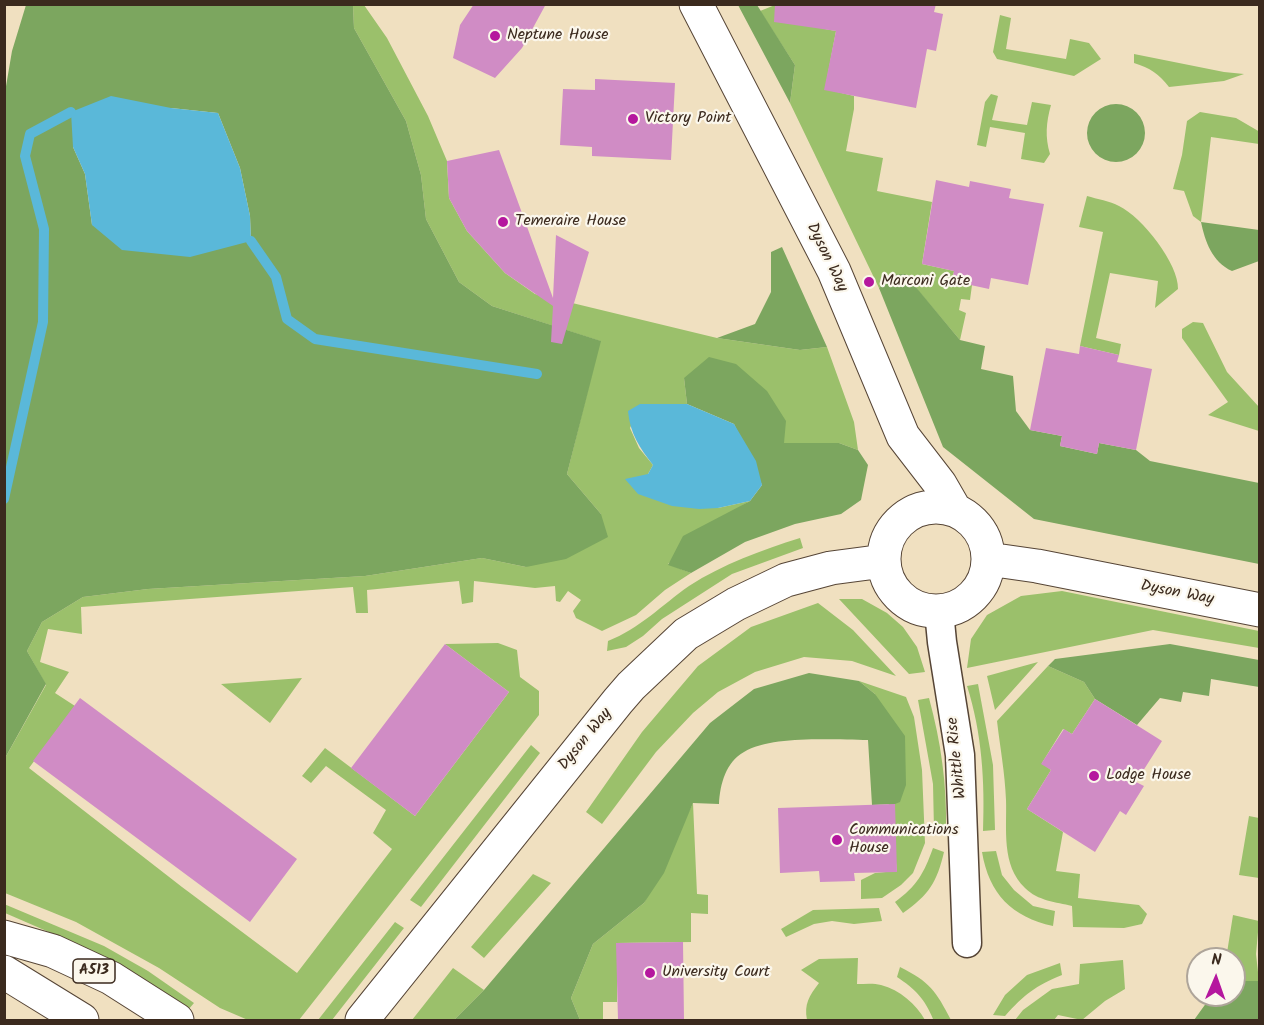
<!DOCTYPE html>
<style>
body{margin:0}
#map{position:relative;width:1264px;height:1025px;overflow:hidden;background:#f0e0c0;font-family:Kalam,sans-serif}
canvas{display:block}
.frame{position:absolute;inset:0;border:6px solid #3b2a1e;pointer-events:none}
.north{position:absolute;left:1186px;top:947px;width:60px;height:60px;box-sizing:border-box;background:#fbf7ec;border:2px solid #aea59a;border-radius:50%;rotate:2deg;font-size:16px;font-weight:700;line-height:24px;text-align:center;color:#3b2a1e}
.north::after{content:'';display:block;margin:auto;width:21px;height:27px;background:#b5179e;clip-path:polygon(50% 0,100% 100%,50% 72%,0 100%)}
</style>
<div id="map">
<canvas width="1264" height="1025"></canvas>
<div class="frame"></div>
<div class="north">N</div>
</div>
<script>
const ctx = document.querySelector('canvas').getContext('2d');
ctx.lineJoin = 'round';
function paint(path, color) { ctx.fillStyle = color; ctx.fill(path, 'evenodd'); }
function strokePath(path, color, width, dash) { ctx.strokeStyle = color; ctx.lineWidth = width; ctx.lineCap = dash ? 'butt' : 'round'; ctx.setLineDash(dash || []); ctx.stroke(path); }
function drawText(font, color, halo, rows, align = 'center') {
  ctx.font = font + ' Kalam,sans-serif'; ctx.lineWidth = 4.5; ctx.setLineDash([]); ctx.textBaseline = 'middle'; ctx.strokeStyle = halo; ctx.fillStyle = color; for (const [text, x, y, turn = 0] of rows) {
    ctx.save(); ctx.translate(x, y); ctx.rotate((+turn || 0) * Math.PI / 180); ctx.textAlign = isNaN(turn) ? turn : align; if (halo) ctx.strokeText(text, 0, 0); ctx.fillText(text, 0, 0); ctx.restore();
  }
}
const green = new Path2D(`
 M353,5h11l23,33 41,78 19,45 2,37 18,33 38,42 30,21 182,44 83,12 27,-3 27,75 4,28 -19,-7h-55l-100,-65 3,26h-46l-11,24 9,20 14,17 -5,9 70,34 32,-7 -27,16 -55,47 23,9 -26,17 -29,25 -34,16 -26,-13 -3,-7 8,-11 -13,-9 -8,11 -4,-1 -1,-15 -20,2 -61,-7 -1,21 -11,2 -3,-23 -92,9 1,23h-12l-3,-26 -272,20 1,27 -34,-5 -8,33 29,10 -14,21 20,13 -46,62 153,119 115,86 95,-124 -19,-16 13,-23 -60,-44 -15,17 -9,-7 23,-28 90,68 94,-124 -64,-48 53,-1 19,7 3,27 19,14v24l-240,305h-51l-28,-12 -61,-40 -83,-46 -71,-29 -1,-133 42,-75 -19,-34 15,-29 41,-25 65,-8 217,-13 117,-18 44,9 75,-53 -34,-40 33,-133 -108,-35 -33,-24 -33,-63 -5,-44 -15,-54 -52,-93z
 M775,5l50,24 11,2 -11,58 29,7v13l-8,42 37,7 -6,33 55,11 -10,62 32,7 -2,10 20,4 -2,15 -9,-1 -2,11 7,3 -6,27 -55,-65h-16l-10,13 -89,-185 5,-38 -35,-54z
 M1000,15l11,3 -5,31 60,10 4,-20 19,4 12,16 -27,17 -77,-17 -4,-7z
 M1134,54l90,18 20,2 -20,7 -55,6c-10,-13 -19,-19 -35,-24z
 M991,94l7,2 -6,24 35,5 5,-23 19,3c-5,18 -6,32 -1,49l-6,9 -23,-4 4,-26 -35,-6 -4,20 -9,-2 8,-43z
 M1200,112l36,6 24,14 -1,12 -48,-7 -10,85 -8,-6 -9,-25 -11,-2 9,-34 5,-34z
 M1087,196c10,3 23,5 32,10 23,11 60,58 59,83l-23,19 3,-27 -48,-8 -14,65 25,6 -2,11 -39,-9 23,-114 -24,-5z
 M1193,322l10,1 24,49 32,35v24l-51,-16 20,-13 -46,-64v-9z
 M800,538l3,10 -71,26 -70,45 -19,17 -17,11 -19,4 1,-10c31,-12 54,-36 81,-55 34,-22 73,-36 111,-48z
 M1062,591l197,40v17l-106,-18 -186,38 4,-29 16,-24 34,-19z
 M839,599h23l25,14 16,14 14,20 8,25 -16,2z
 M818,603l35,27 43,46 -44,-15 -48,-4 -49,15 -37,20 -25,21 -37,39 -54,72 -16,-12 56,-80 56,-66 53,-39z
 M1038,662l-43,48 -8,-34z
 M1048,666l36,16 11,17 -23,35 -9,-5 -21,34 9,7 -24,39 36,23 -7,39 24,3 -2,24 61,7 8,9 -5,10 -18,4 -51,-1 -1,-21c-16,-4 -34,-5 -47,-18 -24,-23 -18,-59 -19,-88 -1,-27 -6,-53 -9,-79z
 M302,678l-32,45 -49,-39z
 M859,681l47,16 8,20 8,53 3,73 -12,30 -12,12 -19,13 -21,1v-19l14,-7 22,-2 -22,-177z
 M978,684l15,81 2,65 -12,1c2,-49 -1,-98 -16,-145z
 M929,698c12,44 18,86 17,133l-12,-1 -1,-46 -15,-84z
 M531,745l9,8 -119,154 -11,-7z
 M693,803l4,91 11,1v19l-17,-1v29l-74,1v59h-14v18h-23l-9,-22 22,-54 51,-41z
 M1249,816l10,2v60l-20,-3z
 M933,848l11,4c-7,30 -15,43 -41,61l-8,-11c22,-16 29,-29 38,-54z
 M996,851l6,24 12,15 19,16 22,5 -2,15c-41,-9 -64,-32 -71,-74z
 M533,874l18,9 -67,75 -13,-11z
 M4,904l100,42 44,25 46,32 -6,7 -100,-61 -83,-36z
 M879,908l3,13 -28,3 -22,-3 -18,3 -28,13 -5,-8 32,-19z
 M1233,915l26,6 -3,33 3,27h-25v-22h-8z
 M395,922l9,6 -72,92h-14z
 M858,958l-1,26c8,0 17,-1 24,1 19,5 35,19 44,35h-118c-3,-16 2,-24 12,-37l-18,-13 18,-11z
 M1123,960l2,29 -20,12 -23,19 -24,-5 -4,5h-39l8,-10 29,-21 27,-5 1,-20z
 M1060,963l2,12c-27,11 -37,19 -57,41l-12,-1 12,-20 22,-20z
 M900,967c30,15 36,24 51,53l-18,-1c-8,-20 -18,-30 -36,-42z
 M453,968l31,22 -30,30h-42z`);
const forest = new Path2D(`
 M26,5h327l1,23 52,93 15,54 5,44 33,63 33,24 109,35 -34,133 34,40 7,23 -42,22 -40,8 -44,-9 -117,18 -217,13 -65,8 -41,25 -15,29 19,33 -42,76v-662l8,-47zM171,108l47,5 22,55 10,48 1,25 -159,-16 -7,-51 -12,-27z
 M738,5h19l38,60 -5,38z
 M1087 133a29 29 0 1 1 58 0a29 29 0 1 1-58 0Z
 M1201,222l58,8v31l-27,10c-20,-9 -27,-30 -31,-49z
 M782,247l45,100 -27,3 -83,-12 38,-14 16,-32v-40z
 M905,274l55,66 25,6 -4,23 32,7 3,35 14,19 32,6 -2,10 37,8 2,-11 37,7 14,11 109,22v81l-225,-45 -91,-72 -64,-159 10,-13z
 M709,357l27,7 31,27 19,30 -2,22h55l19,7 10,15 -7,35 -20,14 -46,10 -50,18 -54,31 -23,-8 15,-29 67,-35 12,-16 -28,-61 -47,-20 -3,-26z
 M1170,644l89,16v27l-48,-8 -2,17 -26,-4 -2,10 -21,-4 -23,27 -42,-26 -11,-17 -36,-16 7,-7z
 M809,673l50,8 16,13 30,42 1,49 -6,17 -5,2 -23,1 -4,-65c-33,0 -96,-5 -124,12 -18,10 -24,32 -25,52l-26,-1 -29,70 -20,30 -51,41 -22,54 9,22h-126l30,-30 226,-267 44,-34z
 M1234,981h25v39h-65l18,-25h22z`);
const water = new Path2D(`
 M111,96l60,12 47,5 22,55 10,48 1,25 -61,16 -68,-7 -30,-25 -7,-51 -12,-27 -2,-35z
 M640,404h47l47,20 22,37 6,24 -12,16 -32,7 -19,1 -27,-3 -34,-12 -13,-15 23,-5 5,-9c-13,-17 -23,-31 -25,-54z`);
const stream = new Path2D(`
 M251,241l25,36 11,42 28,20 222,35
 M4,499l39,-177 1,-93 -19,-73 5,-22 41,-22`);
const building = new Path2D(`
 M474,4h72l-24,44 -27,30 -42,-20 7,-33z
 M775,4h161l-2,8 9,2 -7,37 -9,-2 -11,59 -92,-18 12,-59 -62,-9z
 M595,79l80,4 -4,77 -79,-4v-9l-32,-2 3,-56 32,1z
 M499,150l54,148 3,-63 33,17 -27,92 -11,-2 2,-36 -48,-33 -38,-42 -18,-33 -2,-37z
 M936,180l33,7 1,-6 41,8 -2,9 35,6 -16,81 -37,-7 -2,11 -37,-8 2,-10 -32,-7z
 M1080,346l39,9 -2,7 35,7 -16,81 -37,-7 -2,11 -37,-8 2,-10 -32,-6 16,-82 33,6z
 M445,644l64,48 -94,124 -64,-48z
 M80,698l217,161 -47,63 -217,-161z
 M1095,699l67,42 -26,41 8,4 -18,29 -6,-4 -25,41 -68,-43 24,-39 -10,-6 23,-35 8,5z
 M895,804l2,68 -43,1 1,8 -35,1 -1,-11 -39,2 -2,-65z
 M683,942l1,78h-66l-2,-77z`);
const street = new Path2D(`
 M939,611l3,31 18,113 7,188`);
const secondary = new Path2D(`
 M696,4l138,267 69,165 37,48 15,26
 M884 559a52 52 0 1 1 104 0a52 52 0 1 1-104 0Z
 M988,559l49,7 223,44
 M362,1020l256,-319 13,-15 55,-52 50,-30 50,-24 45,-12 53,-7`);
const highway = new Path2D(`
 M4,937l49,14 58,27 66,42
 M4,972l78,48`);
const markers = [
 [495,36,6,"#b5179e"],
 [633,119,6,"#b5179e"],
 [503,222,6,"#b5179e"],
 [869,282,6,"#b5179e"],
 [1094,776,6,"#b5179e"],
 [837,840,6,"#b5179e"],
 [650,973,6,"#b5179e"]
];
const shields = [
 [94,971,42]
];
const shieldNames = [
 ["A513",94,971]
];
const poiNames = [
 ["Neptune House",507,36],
 ["Victory Point",645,119],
 ["Temeraire House",515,222],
 ["Marconi Gate",881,282],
 ["Lodge House",1106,776],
 ["Communications",849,831],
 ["House",849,849],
 ["University Court",662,973]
];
const streetNames = [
 ["Dyson Way",826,258,64],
 ["Dyson Way",1177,594,11],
 ["Dyson Way",586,740,-51],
 ["Whittle Rise",958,758,-96]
];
paint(green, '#9bc06b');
paint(forest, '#7ca65f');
paint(water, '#5ab8d9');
strokePath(stream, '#5ab8d9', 10);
paint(building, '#d08cc5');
strokePath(street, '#564536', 31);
strokePath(secondary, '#564536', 35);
strokePath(highway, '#564536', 35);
strokePath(street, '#fff', 28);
strokePath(secondary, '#fff', 33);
strokePath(highway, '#fff', 33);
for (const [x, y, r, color] of markers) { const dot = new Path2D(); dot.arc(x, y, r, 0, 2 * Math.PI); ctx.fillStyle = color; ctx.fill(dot); strokePath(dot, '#fbf7ec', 2); }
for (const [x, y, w] of shields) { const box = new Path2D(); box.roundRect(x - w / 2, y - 12, w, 24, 4.5); ctx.fillStyle = '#fbf7ec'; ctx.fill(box); strokePath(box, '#3b2a1e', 1.5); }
drawText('bold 15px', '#3b2a1e', null, shieldNames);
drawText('16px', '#3b2a1e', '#fbf7ec', poiNames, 'left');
drawText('16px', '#3b2a1e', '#fbf7ec', streetNames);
</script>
